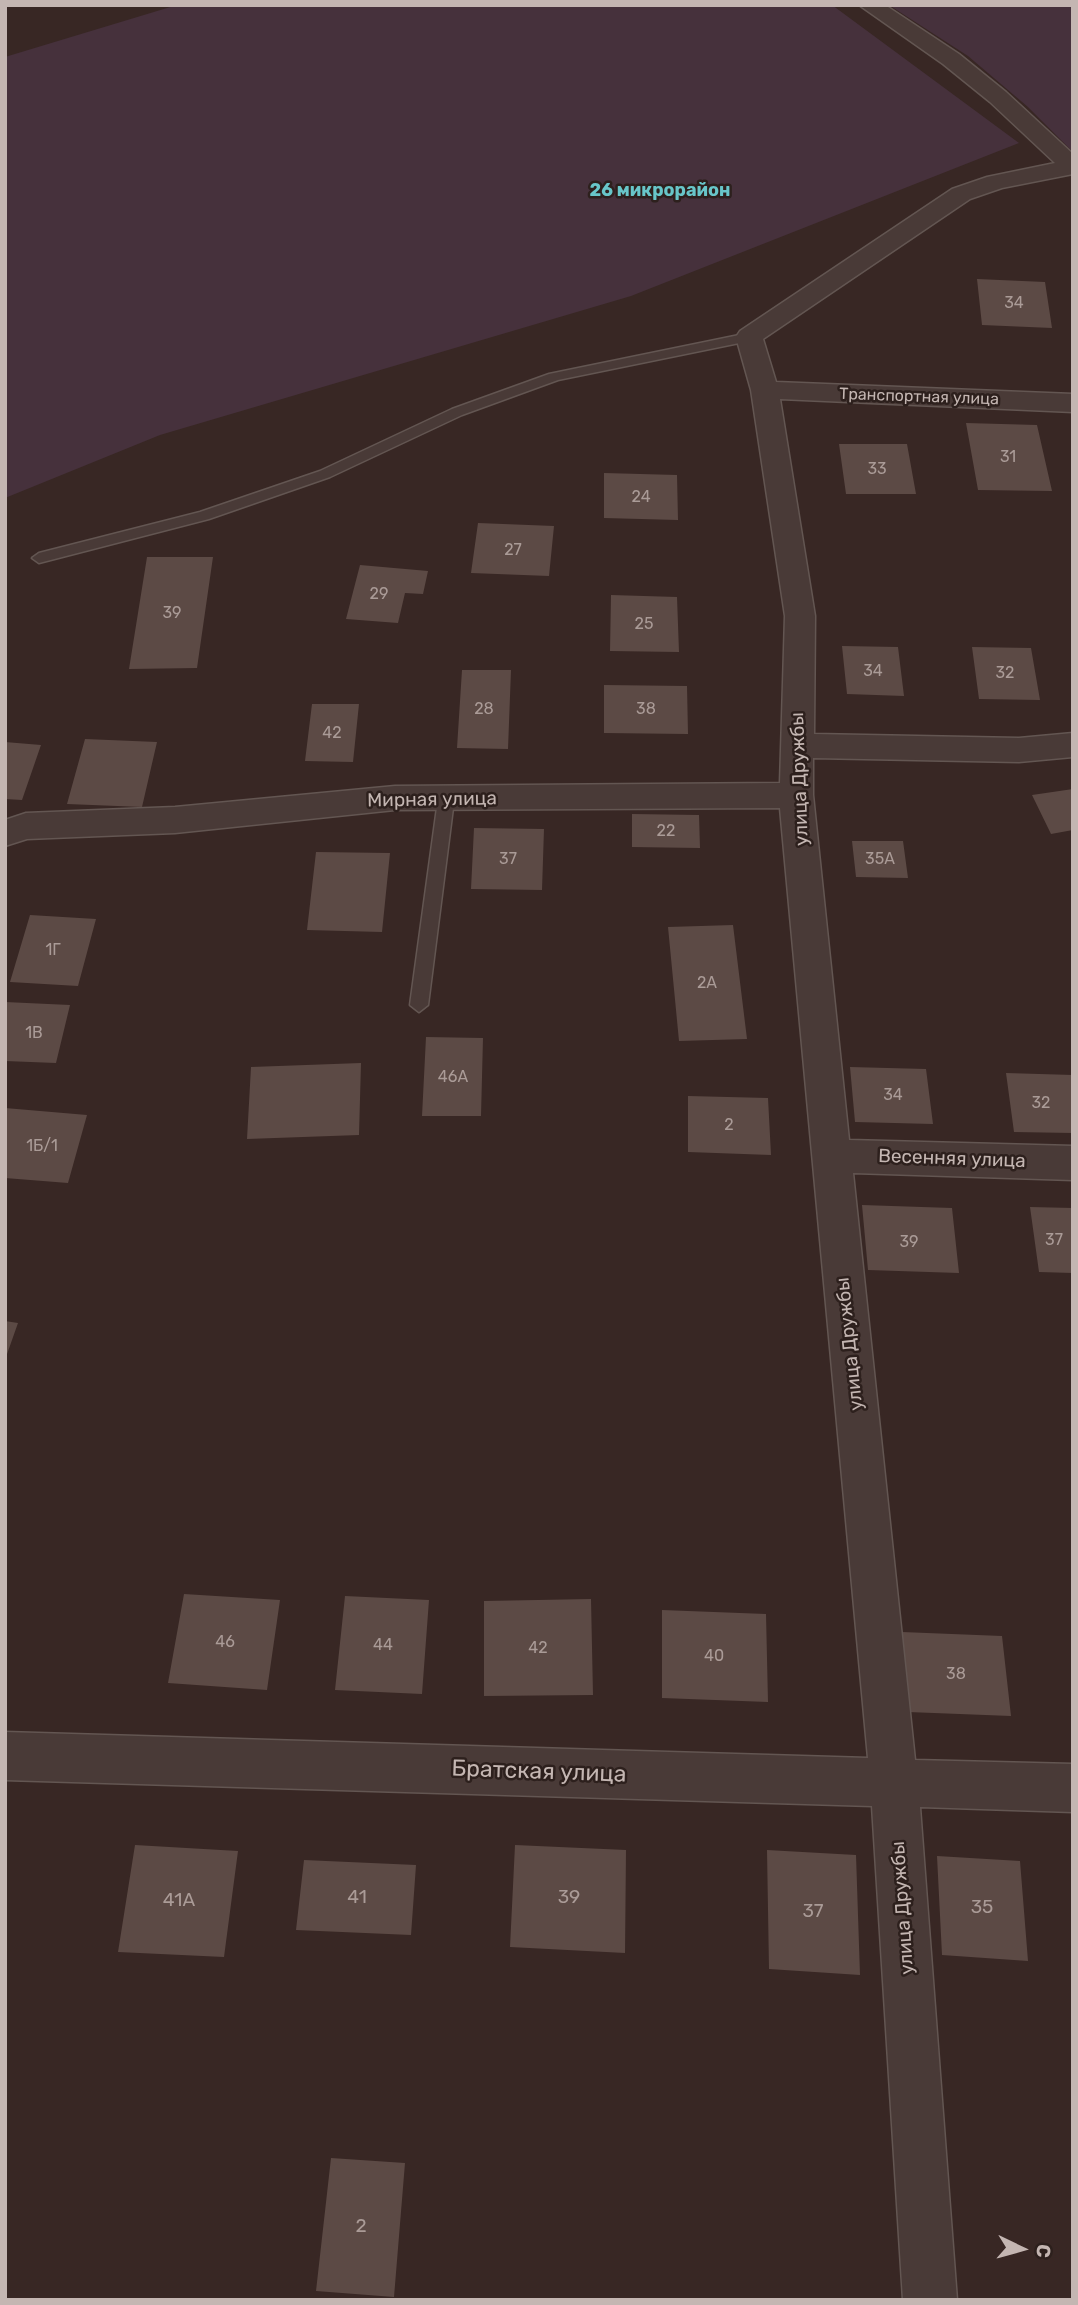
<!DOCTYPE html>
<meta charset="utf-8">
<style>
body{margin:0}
#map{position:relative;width:1078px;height:2305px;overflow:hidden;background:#382724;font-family:Rubik,sans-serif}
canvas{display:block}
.frame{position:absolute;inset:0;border:7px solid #c4b6b2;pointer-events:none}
.north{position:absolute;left:987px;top:2214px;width:70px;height:70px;-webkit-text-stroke:5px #2d201d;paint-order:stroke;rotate:95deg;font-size:19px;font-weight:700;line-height:28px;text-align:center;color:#c4b6b2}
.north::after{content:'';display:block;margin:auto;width:24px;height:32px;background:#c4b6b2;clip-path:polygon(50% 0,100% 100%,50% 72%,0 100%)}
</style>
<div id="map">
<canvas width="1078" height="2305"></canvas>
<div class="frame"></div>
<div class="north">С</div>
</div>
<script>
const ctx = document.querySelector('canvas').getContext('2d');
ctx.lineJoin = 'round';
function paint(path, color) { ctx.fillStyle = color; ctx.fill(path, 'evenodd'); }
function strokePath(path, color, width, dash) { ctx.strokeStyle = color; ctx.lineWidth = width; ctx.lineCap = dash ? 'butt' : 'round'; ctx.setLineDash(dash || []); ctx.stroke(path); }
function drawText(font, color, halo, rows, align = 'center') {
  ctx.font = font + ' Rubik,sans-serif'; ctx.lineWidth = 5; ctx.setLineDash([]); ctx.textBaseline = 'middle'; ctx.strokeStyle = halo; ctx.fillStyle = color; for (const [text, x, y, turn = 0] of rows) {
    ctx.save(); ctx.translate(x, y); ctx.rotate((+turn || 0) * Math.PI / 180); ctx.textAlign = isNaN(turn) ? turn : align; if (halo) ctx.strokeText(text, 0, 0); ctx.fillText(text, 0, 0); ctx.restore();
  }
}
const green = new Path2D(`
 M177,5h655l187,138 -388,153 -471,139 -155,63v-441z
 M889,5h184v147l-45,-45 -60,-51z`);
const building = new Path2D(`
 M977,279l68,3 7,46 -70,-3z
 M966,423l71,2 15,66 -74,-1z
 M839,444h68l9,50h-70z
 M604,473l73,2 1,45 -74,-2z
 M478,523l76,3 -5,50 -78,-3z
 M147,557h66l-16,111 -68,1z
 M360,565l68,6 -5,23 -18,-1 -7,30 -52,-4z
 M611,595l66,2 2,55 -69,-1z
 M842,646l56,1 6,49 -57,-2z
 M972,647l59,1 9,52 -61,-1z
 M462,670h49l-3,79 -51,-1z
 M604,685l83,1 1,48 -84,-1z
 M312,704h47l-6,58 -48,-1z
 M85,739l72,3 -15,65 -75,-3z
 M5,742l36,3 -19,55 -17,-1z
 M1073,789v41l-22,4 -19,-39z
 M632,814l67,1 1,33 -68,-1z
 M474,828l70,1 -2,61 -71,-1z
 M852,841h51l5,37 -52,-1z
 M316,852l74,1 -8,79 -75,-2z
 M30,915l66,4 -18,67 -68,-4z
 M733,925l14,114 -68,2 -11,-114z
 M5,1002l65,3 -14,58 -51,-2z
 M426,1037l57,1 -2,78h-59z
 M361,1063l-2,72 -112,4 4,-72z
 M850,1067l76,2 7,55 -78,-2z
 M1006,1073l67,2v58l-59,-1z
 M688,1096l80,2 3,57 -83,-3z
 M5,1108l82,7 -19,68 -63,-5z
 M862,1205l90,3 7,65 -91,-3z
 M1030,1207l43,1v65l-34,-1z
 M5,1321l13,2 -12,34h-1z
 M184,1594l96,6 -13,90 -99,-7z
 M345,1596l84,4 -7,94 -87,-4z
 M591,1599l2,96 -109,1v-95z
 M662,1610l104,4 2,88 -106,-4z
 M902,1632l100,4 9,80 -103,-4z
 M135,1845l103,6 -14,106 -106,-5z
 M515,1845l111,5 -1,103 -115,-6z
 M767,1850l89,5 4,120 -91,-6z
 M937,1856l83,5 8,100 -86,-6z
 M304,1860l112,5 -5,70 -115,-5z
 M331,2158l74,5 -11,134 -78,-6z`);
const service = new Path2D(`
 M749,333l7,4 -2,3 -196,40 -96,35 -132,62 -121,42 -170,44 -7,-5 7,-5 161,-41 120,-41 132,-62 97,-35z
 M446,794l8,6 -26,205 -9,7 -9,-7 28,-205z`);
const minor = new Path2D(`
 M859,5h26l74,49 47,38 67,62v20l-71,14 -32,11 -207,140 13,43 297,12v18l-293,-13 35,217 -1,118 205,4 54,-5v24l-54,5 -206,-4v37l36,345 224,6v34l-220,-7 62,587 158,4v48l-153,-5 37,493h-54l-31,-494 -867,-26v-48l863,26 -88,-950 -385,2 -220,23 -148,6 -22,7v-26l21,-7 149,-6 220,-21 385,-3 5,-167 -34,-226 -15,-53 4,-6 212,-142 35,-12 68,-14 -65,-61 -47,-38z`);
const numberNames = [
 ["34",1014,303],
 ["31",1008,457],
 ["33",877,469],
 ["24",641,497],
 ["27",513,550],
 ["29",379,594],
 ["39",172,613],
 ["25",644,624],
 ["34",873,671],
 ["32",1005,673],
 ["28",484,709],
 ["38",646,709],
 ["42",332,733],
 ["22",666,831],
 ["37",508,859],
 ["35А",880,859],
 ["1Г",53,950],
 ["2А",707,983],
 ["1В",34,1033],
 ["46А",453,1077],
 ["34",893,1095],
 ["32",1041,1103],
 ["2",729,1125],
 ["1Б/1",42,1146],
 ["37",1054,1240],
 ["39",909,1242],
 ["46",225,1642],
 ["44",383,1645],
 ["42",538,1648],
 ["40",714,1656],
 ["38",956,1674]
];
const farStreetnames = [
 ["Транспортная улица",919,397,2]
];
const farNeighbourhoodnames = [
 ["26 микрорайон",660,191]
];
const streetNames = [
 ["улица Дружбы",800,779,-92],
 ["Мирная улица",432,800,-1],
 ["Весенняя улица",952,1159,2],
 ["улица Дружбы",850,1344,-96],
 ["улица Дружбы",903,1908,-94]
];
const nearNumbernames = [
 ["41",357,1898],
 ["39",569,1898],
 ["41А",179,1901],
 ["35",982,1908],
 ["37",813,1912],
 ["2",361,2227]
];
const nearStreetnames = [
 ["Братская улица",539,1772,2]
];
paint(green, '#46313c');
paint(building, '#5c4a45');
strokePath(service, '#635652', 3);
strokePath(minor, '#635652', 3);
paint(service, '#493a37');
paint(minor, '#493a37');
drawText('16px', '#aa9b97', null, numberNames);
drawText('16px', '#c4b6b2', '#2d201d', farStreetnames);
drawText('bold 18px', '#68c6c9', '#2d201d', farNeighbourhoodnames);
drawText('19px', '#c4b6b2', '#2d201d', streetNames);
drawText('19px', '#aa9b97', null, nearNumbernames);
drawText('23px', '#c4b6b2', '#2d201d', nearStreetnames);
</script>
